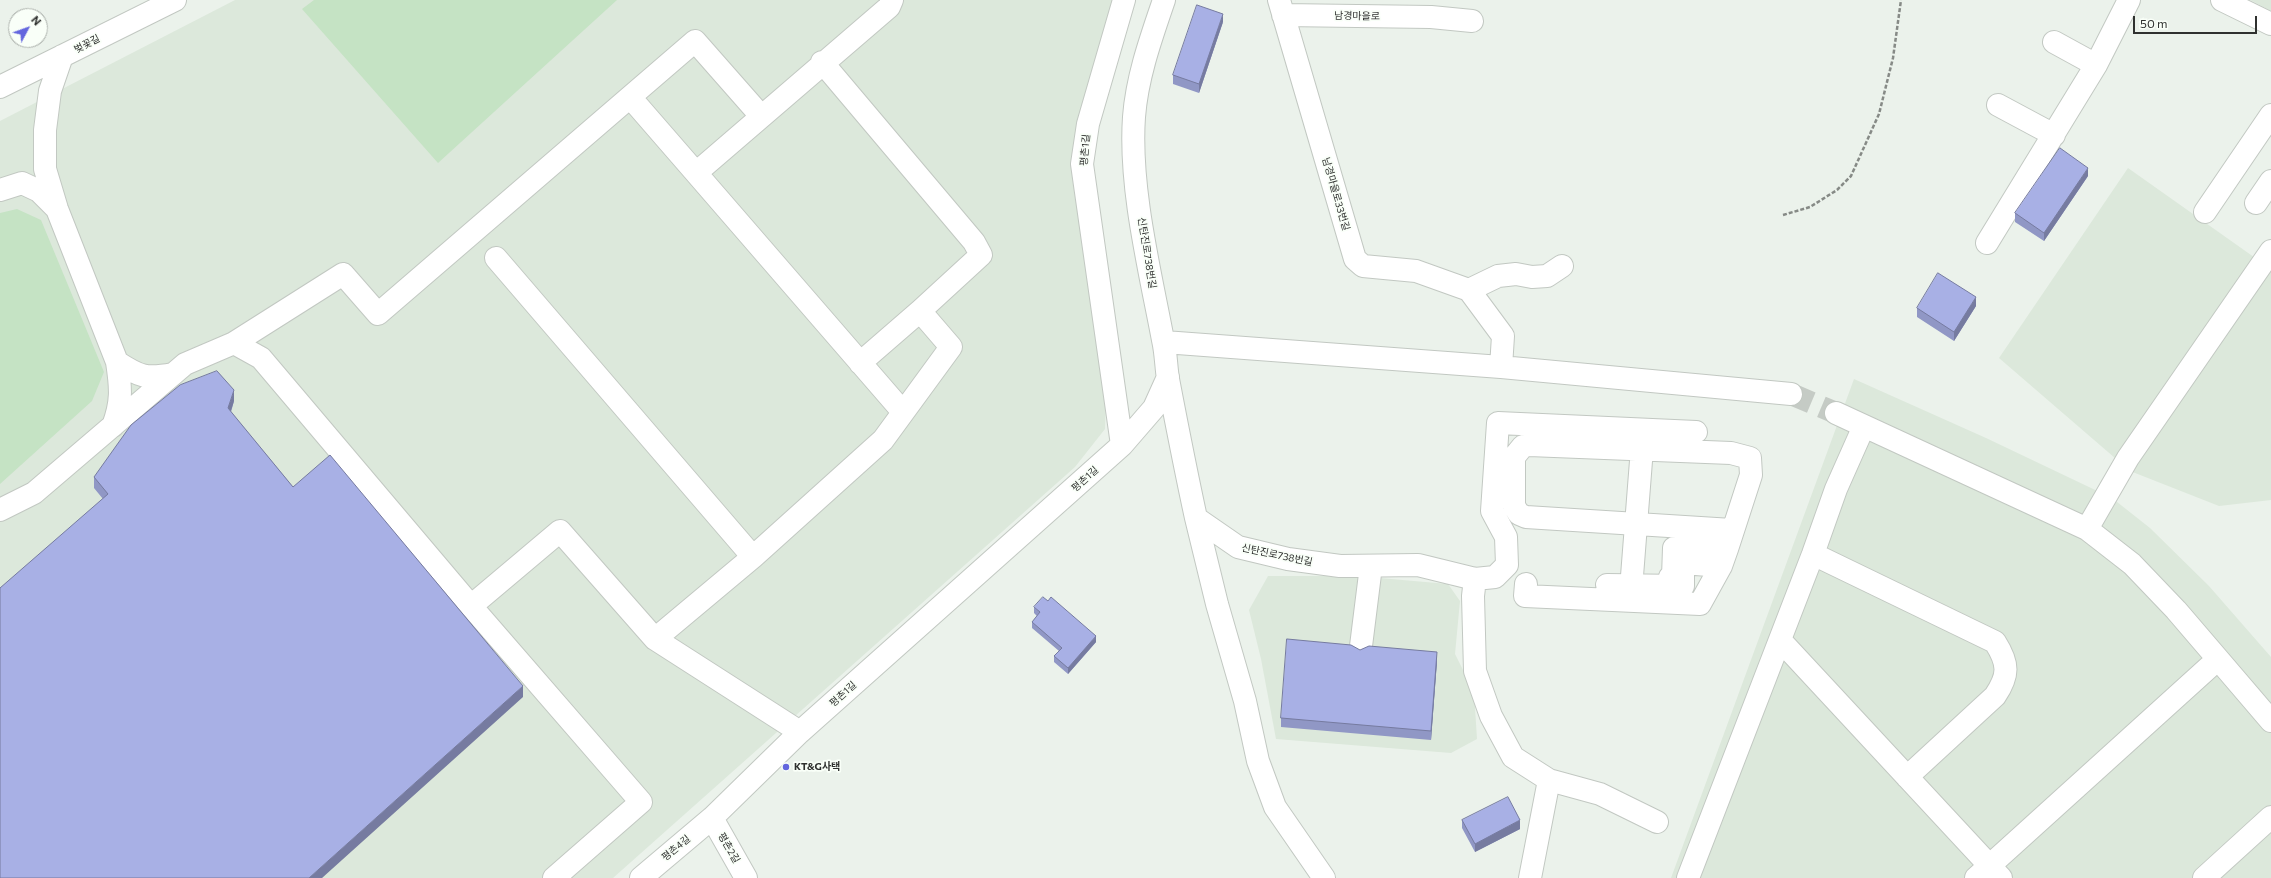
<!DOCTYPE html>
<meta charset="utf-8">
<style>
body{margin:0}
#map{position:relative;width:2271px;height:878px;overflow:hidden;background:#ebf2eb;font-family:Commissioner,sans-serif}
canvas{display:block}
.north{position:absolute;left:8px;top:8px;width:40px;height:40px;box-sizing:border-box;background:#f9fff8;border:1px solid #a8ada8;border-radius:50%;rotate:49deg;font-size:11px;font-weight:700;line-height:16px;text-align:center;color:#2f312f}
.north::after{content:'';display:block;margin:auto;width:14px;height:18px;background:#6366de;clip-path:polygon(50% 0,100% 100%,50% 72%,0 100%)}
.scale{position:absolute;left:2133px;top:16px;width:124px;height:18px;box-sizing:border-box;border:2px solid #2f312f;border-top:0;padding-left:5px;font-size:12px;line-height:14px;white-space:nowrap;color:#2f312f;-webkit-text-stroke:3px #f9fff8;paint-order:stroke}
</style>
<div id="map">
<canvas width="2271" height="878"></canvas>
<div class="north">N</div>
<div class="scale">50 m</div>
</div>
<script>
const ctx = document.querySelector('canvas').getContext('2d');
ctx.lineJoin = 'round';
function paint(path, color) { ctx.fillStyle = color; ctx.fill(path, 'evenodd'); }
function strokePath(path, color, width, dash) { ctx.strokeStyle = color; ctx.lineWidth = width; ctx.lineCap = dash ? 'butt' : 'round'; ctx.setLineDash(dash || []); ctx.stroke(path); }
function drawText(font, color, halo, rows, align = 'center') {
  ctx.font = font + ' Commissioner,"Noto Sans KR",sans-serif'; ctx.lineWidth = 3.5; ctx.setLineDash([]); ctx.textBaseline = 'middle'; ctx.strokeStyle = halo; ctx.fillStyle = color; for (const [text, x, y, turn = 0] of rows) {
    ctx.save(); ctx.translate(x, y); ctx.rotate((+turn || 0) * Math.PI / 180); ctx.textAlign = isNaN(turn) ? turn : align; if (halo) ctx.strokeText(text, 0, 0); ctx.fillText(text, 0, 0); ctx.restore();
  }
}
const built = new Path2D(`
 M235,0h882l-40,129 29,268 -1,32 -30,38 -462,411h-613v-757z
 M2250,0h21v11z
 M2128,168l140,99 3,-3v236l-52,6 -89,-35 -131,-113z
 M1854,379l132,59 126,60 38,30 59,58 62,71v221h-600z
 M1268,576h89l91,8 12,17 -5,53 19,38 3,47 -26,14 -175,-14 -15,-80 -12,-49z`);
const green = new Path2D(`
 M314,0h303l-179,163 -136,-154z
 M17,209l24,11 63,152 -12,29 -92,83v-271z`);
const minorTunnel = new Path2D(`
 M1791,394l45,19`);
const path = new Path2D(`
 M1783,215l27,-8 27,-17 14,-14 28,-62 14,-56 8,-58`);
const minor = new Path2D(`
 M1164,0c-13,38 -27,77 -30,117 -5,70 16,154 29,223 3,13 3,26 5,39 9,47 18,93 28,139l42,29 50,12 52,7 78,-1 57,14 -2,17 2,75 16,45 22,41 36,23 51,14 57,28
 M1279,0l76,259 8,7 53,5 53,19 34,46 -2,31
 M2222,0l49,24
 M1283,15l148,2 41,4
 M2054,42l42,23
 M62,56l-12,35 -5,39v39l12,40 60,153c4,26 5,40 -4,64
 M0,87l175,-87
 M630,97l66,76 193,-166 3,-7
 M1998,105l56,30
 M696,173l207,239
 M0,190l22,-7 17,8 18,18
 M2256,203l15,-22
 M2205,212l66,-97
 M1987,243l109,-178 33,-65
 M496,258l257,299
 M1469,290l29,-14 18,-2 16,3 15,-1 15,-10
 M1164,342l337,25 290,27
 M234,343l27,15 210,248 170,196 -87,76
 M117,362c23,15 29,17 56,12
 M860,363l60,-52
 M1836,413l251,116 45,35 44,46 42,49 -242,219
 M1122,445l32,-37 14,-31
 M0,510l34,-17 151,-129 49,-21 109,-69 35,40 317,-273 66,75
 M1196,518l21,86 28,97 13,60 17,46 49,71
 M2087,529l41,-71 143,-207
 M1813,554l182,88c14,22 14,33 0,54l-88,81
 M1632,576l10,-128
 M1670,577h3l1,-29 53,1
 M1475,579l20,-2 12,-12 -1,-28 -14,-26 6,-88 198,9
 M1526,584l-1,12 175,8 21,-38 6,-17 24,-74 -1,-17 -19,-5 -202,-8 -6,1 -9,11v49l5,8 7,3 206,13
 M1607,585l76,1v-23l38,3
 M471,606l89,-75 95,108 98,-82 130,-117 68,-93 -31,-36 61,-56 -7,-13 -152,-180
 M655,639l145,93
 M1780,640l221,238
 M1361,646l10,-80
 M2218,659l53,62
 M712,818l34,60
 M641,878l71,-60 88,-86 322,-287 -40,-281 6,-40 36,-124
 M1530,878l19,-98
 M1688,878l125,-324 23,-65 28,-63
 M2204,878l67,-61`);
const wall = new Path2D(`
 M1223,22l-24,71 -26,-9v-9z
 M2088,176l-44,65 -29,-19v-9z
 M1976,306l-22,35 -37,-24v-9z
 M234,401l-3,11 62,75 230,210 -420,-198 -9,-11v-11z
 M1034,607l62,35 -28,32 -14,-12v-6l5,-5 -27,-23v-6l5,-6 -3,-3z
 M1360,650l77,11 -6,79 -150,-13v-9z
 M1462,820l58,9 -45,23 -13,-24z`);
const shadedWall = new Path2D(`
 M1223,14v8l-24,71v-9z
 M2088,168v8l-44,65v-8z
 M1976,297v9l-22,35v-9z
 M234,390v11l-6,19v-12z
 M1096,636v6l-28,32v-6z
 M1437,652v9l-6,79v-9z
 M523,686v11l-201,181h-13z
 M1520,820v9l-45,23v-8z`);
const building = new Path2D(`
 M1197,5l26,9 -24,70 -26,-9z
 M2060,148l28,20 -44,65 -29,-20z
 M1938,273l38,24 -22,35 -37,-24z
 M217,371l17,19 -6,18 65,79 37,-32 193,231 -214,192h-309v-290l108,-94 -14,-17 37,-52 49,-40z
 M1043,597l5,4 3,-4 45,39 -28,32 -14,-12 8,-8 -30,-26 8,-10 -6,-5z
 M1287,639l64,6 9,5 9,-4 68,6 -6,79 -150,-13z
 M1508,797l12,23 -45,24 -13,-24z`);
const markers = [
 [786,767,4,"#6366de"]
];
const streetNames = [
 ["남경마을로",1357,16,1],
 ["벚꽃길",87,44,-27],
 ["평촌1길",1085,150,-85],
 ["남경마을로33번길",1336,194,74],
 ["신탄진로738번길",1147,253,81],
 ["평촌1길",1085,479,-42],
 ["신탄진로738번길",1277,555,12],
 ["평촌1길",843,694,-42],
 ["평촌4길",676,848,-40],
 ["평촌2길",729,848,60]
];
const poiNames = [
 ["KT&G사택",794,767]
];
paint(built, '#dce8db');
paint(green, '#c5e3c4');
strokePath(minorTunnel, '#c5cbc5', 22, [22, 11]);
strokePath(minor, '#c2c8c2', 24);
strokePath(path, '#868a86', 2.5, [4, 2]);
strokePath(minor, '#fff', 22);
paint(wall, '#9097c5');
paint(shadedWall, '#767ba0');
paint(building, '#a8b0e5');
strokePath(building, '#767ba0', 1);
for (const [x, y, r, color] of markers) { const dot = new Path2D(); dot.arc(x, y, r, 0, 2 * Math.PI); ctx.fillStyle = color; ctx.fill(dot); strokePath(dot, '#f9fff8', 1.5); }
drawText('10px', '#2f312f', '#f9fff8', streetNames);
drawText('bold 10px', '#2f312f', '#f9fff8', poiNames, 'left');
</script>
